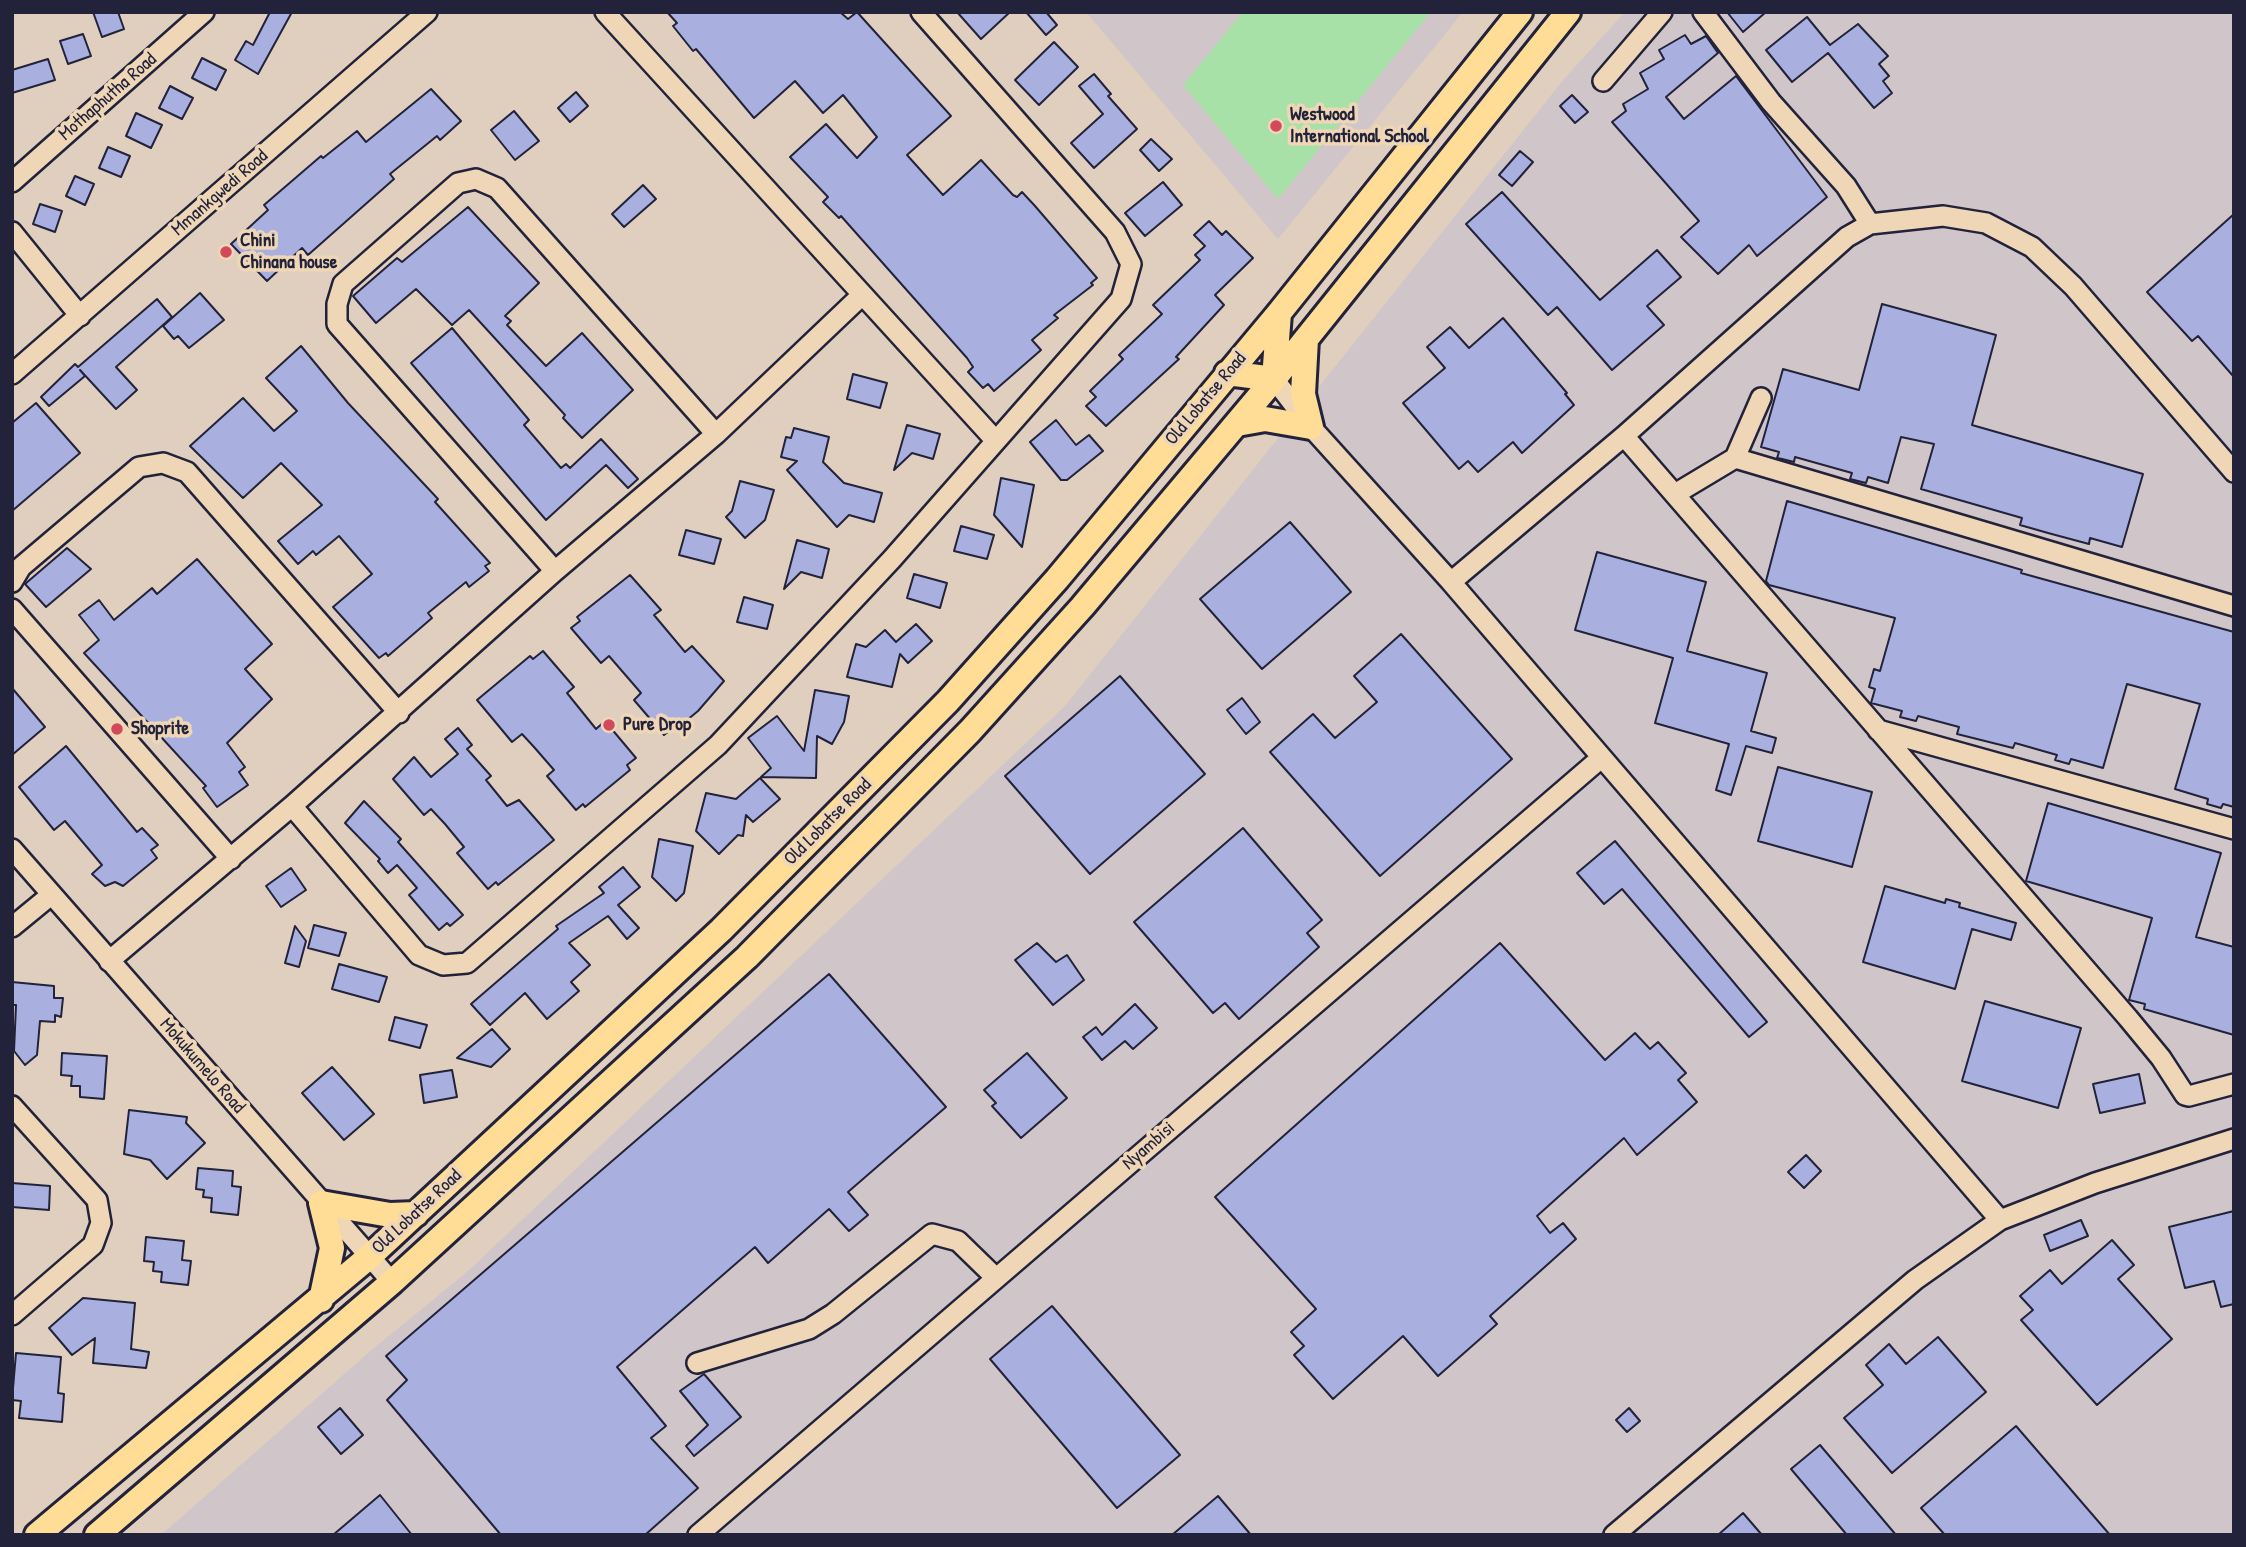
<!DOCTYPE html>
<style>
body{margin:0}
#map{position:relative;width:2246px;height:1547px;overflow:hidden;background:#e0cebe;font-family:"Patrick Hand",sans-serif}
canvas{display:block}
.frame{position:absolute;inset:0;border:14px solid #22223b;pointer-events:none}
</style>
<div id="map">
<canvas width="2246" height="1547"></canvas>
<div class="frame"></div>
</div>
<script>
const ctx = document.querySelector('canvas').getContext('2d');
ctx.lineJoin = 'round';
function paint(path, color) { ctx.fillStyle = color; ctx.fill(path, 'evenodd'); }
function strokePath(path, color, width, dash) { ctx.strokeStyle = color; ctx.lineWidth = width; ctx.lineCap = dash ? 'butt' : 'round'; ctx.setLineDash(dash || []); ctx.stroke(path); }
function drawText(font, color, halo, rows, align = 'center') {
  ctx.font = font + ' "Patrick Hand",sans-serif'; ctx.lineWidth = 7; ctx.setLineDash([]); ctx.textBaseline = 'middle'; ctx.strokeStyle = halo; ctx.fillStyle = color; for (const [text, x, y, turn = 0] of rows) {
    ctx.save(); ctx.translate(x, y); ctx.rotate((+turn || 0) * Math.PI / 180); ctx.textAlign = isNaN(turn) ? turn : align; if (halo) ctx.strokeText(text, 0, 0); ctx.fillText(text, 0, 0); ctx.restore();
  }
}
const built = new Path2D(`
 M1086,12h377l-185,227z
 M1625,12h609v1523h-2073l213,-187 92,-75 599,-567 499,-627z`);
const green = new Path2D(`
 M1243,12h188l-153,187 -95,-114z`);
const building = new Path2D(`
 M93,12h25l6,17 -22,8z
 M270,12h22l-34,62 -23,-14 11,-19 7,4z
 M667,12h173l8,7 9,-7 94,104 -44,39 36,40 38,-35 32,35 4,2 5,-5 13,14 62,72 -6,5 2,2 -39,30 4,3 -26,22 9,10 -47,41 -6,-7 -5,4 -15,-16 5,-5 -6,-9 -126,-142 -2,2 -16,-16 5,-5 -38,-40 36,-33 31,34 20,-21 -34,-42 -20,18 -28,-32 -41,37 -58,-69 -3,2 -20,-25 4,-3z
 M957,12h53l-29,27z
 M1026,12h20l11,13 -11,10z
 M1727,12h39l-23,20z
 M1807,17l23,28 28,-21 30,32 -9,8 10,12 -6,5 9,12 -18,15 -46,-55 -36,29 -26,-32z
 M83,34l8,22 -23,8 -8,-23z
 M1685,35l6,9 15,-8 12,17 -52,44 18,22 52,-43 91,121 -70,59 -8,-11 -31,29 -37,-37 18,-16 -87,-99 14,-11 -3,-7 25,-15 -8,-16 24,-14 -5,-9z
 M1054,42l24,25 -39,38 -24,-25z
 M202,58l24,12 -10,20 -24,-12z
 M48,59l7,21 -43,13v-23z
 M1094,74l17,20 -3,2 29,33 -43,39 -23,-25 32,-29 -24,-28z
 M170,86l23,12 -11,21 -23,-11z
 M431,89l30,32 -21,19 -3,-4 -47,38 4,5 -86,76 -6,-7 -35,33 -36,-37 37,-34 -4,-5 57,-49 2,2 34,-27 9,11z
 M576,92l12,14 -18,16 -12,-14z
 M1572,95l16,17 -13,11 -15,-17z
 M514,111l25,30 -24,19 -24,-30z
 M136,113l26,12 -11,23 -25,-12z
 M1151,139l21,20 -13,12 -19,-21z
 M108,147l22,9 -9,21 -22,-9z
 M1520,151l13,11 -21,24 -13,-11z
 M75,176l19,8 -9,21 -19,-9z
 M1163,182l19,23 -37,31 -20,-23z
 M643,185l13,14 -32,28 -12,-13z
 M1502,192l98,108 57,-50 24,27 -34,29 17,19 -52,45 -55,-63 -9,8 -82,-91z
 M40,204l22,7 -7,21 -22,-8z
 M468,207l71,76 -34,33 6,5 -4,4 39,41 36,-33 51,57 -51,48 -19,-20 2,-3 -96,-105 -17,15 -36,-36 -40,34 -23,-27 44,-38 5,4z
 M2234,214v163l-36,-41 -6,5 -45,-49z
 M1209,221l13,14 4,-4 27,27 -38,37 9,10 -48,52 3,2 -73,67 -20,-20 10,-9 -6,-6 33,-32 -4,-4 43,-41 -9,-9 47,-45 -5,-5 10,-9 -11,-11z
 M200,293l24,27 -35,28 -11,-12 -4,3 -11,-13z
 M157,299l15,18 -56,50 21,23 -21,19 -36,-39 5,6 -36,30 -8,-9 34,-33 3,3z
 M1882,304l114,31 -24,90 171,49 -21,73 -32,-9 -1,6 -41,-11 -28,-8 2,-7 -101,-29 13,-45 -33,-7 -13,46 -20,-6 -2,6 -16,-4 2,-6 -57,-16 -1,5 -12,-3 -5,-1 2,-6 -18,-5 22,-78 76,21z
 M1503,318l64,75 -2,1 9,11 -52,48 -9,-11 -35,30 -10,-11 -9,8 -56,-66 42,-35 -18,-21 23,-20 19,21z
 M452,328l77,92 -5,5 37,43 5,-4 4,4 31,-29 37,40 -10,9 -22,-23 -60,55 -135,-157z
 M301,346l47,57 90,96 -3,3 55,61 -5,3 4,5 -20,16 -3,-5 -38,31 4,5 -44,38 -2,-3 -7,5 -46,-51 39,-33 -33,-38 -23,19 -3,-4 -15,13 -20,-23 44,-36 -41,-42 -38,35 -53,-52 53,-48 31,33 23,-20 -31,-33z
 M853,374l34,9 -7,25 -33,-9z
 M36,403l44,50 -68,58v-88z
 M1056,420l20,25 13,-10 14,16 -36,29h-6l-31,-38z
 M907,425l33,9 -7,25 -21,-6 -18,17z
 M794,428l35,9 -6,25 21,21 38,10 -8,29 -25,-7 -12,12 -50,-57 10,-9 -16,-4 5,-20 5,1z
 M1001,478l33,7 -12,62 -28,-32z
 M740,481l34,9 -9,30 -20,18 -19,-21 6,-6z
 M1787,501l235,69 -1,3 213,59v175l-11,-3 -2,4 -14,-4 1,-5 -33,-10 25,-85 -73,-20 -24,84 -32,-9 -2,5 -14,-4 2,-5 -42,-12 -2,5 -56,-14 2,-7 -41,-11 -2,5 -16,-4 2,-6 -31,-8 4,-14 -6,-2 5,-18 6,2 15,-53 -126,-33 -3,-4z
 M1290,522l61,70 -89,77 -62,-70z
 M961,526l33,9 -7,24 -33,-8z
 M686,530l35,9 -7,25 -35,-9z
 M797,540l32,9 -7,29 -21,-6 -17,17z
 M67,548l24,21 -45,38 -21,-23z
 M1597,552l109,30 -19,69 80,22 -16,58 25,7 -4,15 -26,-7 -15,49 -15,-5 13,-46 -74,-21 18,-65 -98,-28z
 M197,559l75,85 -27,25 27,30 -45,44 18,24 -6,5 9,13 -31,22 -14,-19 3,-2 -122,-133 15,-13 -20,-25 20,-15 15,20 38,-32 5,6z
 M914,574l33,9 -7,25 -33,-10z
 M630,575l31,35 -7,5 31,37 7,-6 32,35 -26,30 -23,19 -2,-2 -9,7 -30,-35 7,-7 -32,-37 -8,7 -30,-35 9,-7 -3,-4z
 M744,597l29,8 -6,24 -30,-7z
 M916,624l16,17 -24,22 -8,-9 -8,33 -45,-10 9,-33 10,3 19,-17 11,12z
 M1401,634l111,125 -132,117 -110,-124 43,-38 22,24 42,-36 -23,-26z
 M543,651l31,36 -7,6 29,36 9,-8 31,37 -9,7 3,5 -45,37 -2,-3 -7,6 -29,-34 7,-6 -20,-23 -12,-13 -10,8 -35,-42 53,-44 3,3z
 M1120,676l85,98 -115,100 -85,-98z
 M12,688l33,39 -33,28z
 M815,690l34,6 -5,26 -12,22 -15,-8 -1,42 -55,-1 10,-9 -23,-30 29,-22 27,35z
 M1242,698l18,24 -14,12 -19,-24z
 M458,728l14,17 -5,4 24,27 -5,4 21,26 12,-6 35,40 -56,45 -2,-3 -8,7 -31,-36 7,-6 -19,-23 -14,-15 -7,6 -31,-36 21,-22 17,20 27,-23 -13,-15z
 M66,746l71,86 5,-4 16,17 -7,5 6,8 -34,28 -8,-4 -10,4 -13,-12 10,-9 -37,-44 -11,9 -35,-43z
 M1778,767l94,25 -20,75 -94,-26z
 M760,778l20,21 -27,23 -7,-7 -3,21 -5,-1 -19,19 -23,-23 10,-38 30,6z
 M364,801l37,38 -3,3 65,73 -13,11 -3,-3 -8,7 -30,-35 8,-7 -20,-23 -9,8 -10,-12 2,-2 -35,-36z
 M2048,803l173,50 -25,84 38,10v88l-90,-26 1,-5 -16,-4 23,-82 -126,-37z
 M1243,828l79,92 -15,13 12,14 -80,72 -14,-16 -12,10 -79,-91z
 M659,839l34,7 -9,47 -8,8 -24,-24z
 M1615,841l152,181 -18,15 -127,-148 -18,15 -27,-31z
 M623,867l17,20 -22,18 21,23 -12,11 -19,-23 -39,27 21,22 -19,17 8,9 -32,28 -22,-26 -35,32 -19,-21 87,-75 -2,-3 48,-33 -5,-6z
 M291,868l15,22 -25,17 -15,-21z
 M1885,886l60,17 1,-4 14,4 -1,4 57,16 -5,17 -39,-11 -17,60 -92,-27z
 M314,925l32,8 -7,23 -31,-8z
 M295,926l11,15 -7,26 -14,-4z
 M1037,943l19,19 11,-7 17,25 -31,25 -38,-45z
 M1500,943l105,117 30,-27 15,16 8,-7 28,31 -8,7 19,22 -60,53 -13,-17 -87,78 13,17 13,-10 13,16 -86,77 7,8 -59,52 -35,-40 -70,63 -39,-44 10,-9 -13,-14 25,-23 -101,-112z
 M339,964l48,13 -8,25 -47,-13z
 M829,974l117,133 -98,85 20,23 -19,16 -20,-22 -61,54 -13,-16 -138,120 49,59 -15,12 47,50 -53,47h-144l-114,-135 20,-20 -21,-24z
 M12,982l42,4v12h9l-2,19 -6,-2v7l-15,-1 -3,34 -12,10 -11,-14 2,-46h-4z
 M1985,1001l96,27 -23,80 -96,-27z
 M1135,1004l22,24 -24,21 -8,-8 -23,19 -19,-23 13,-10 6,8z
 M395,1017l32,8 -7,23 -31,-8z
 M492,1029l18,20 -19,18 -34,-9z
 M62,1053l45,3 -3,43 -24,-2v-11h-9l1,-10 -11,-1z
 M1027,1053l40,45 -46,40 -29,-32 4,-3 -12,-13z
 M332,1067l42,47 -30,26 -42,-47z
 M452,1070l5,27 -33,6 -4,-28z
 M2139,1074l6,29 -45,10 -7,-29z
 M129,1110l58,7 -1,6 19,20 -38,36 -17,-19 -26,-6z
 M1806,1155l15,16 -17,17 -16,-16z
 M198,1168l35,3 -1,15 9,1 -3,28 -27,-3 1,-14 -9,-1 1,-7 -8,-1z
 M12,1183l38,3 -1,24 -37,-3z
 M2234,1211v93l-13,3 -7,-26 -29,7 -16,-61z
 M2081,1220l7,16 -38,15 -6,-16z
 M146,1237l38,4 -2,19 9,1 -3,24 -27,-3 1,-10 -9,-1 1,-9 -10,-1z
 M2112,1240l22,25 -16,14 54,60 -75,66 -76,-85 12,-10 -13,-14 30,-26 12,14z
 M83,1298l52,5 -4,46 18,3 -3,16 -53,-5 2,-25 -23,17 -23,-27z
 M1052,1306l128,149 -63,53 -127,-149z
 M1938,1337l48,55 -94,81 -48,-55 39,-33 -17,-20 23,-21 17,20z
 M16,1353l45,4 -3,36 6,1 -2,28 -43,-4 2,-17 -9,-1z
 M704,1374l37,43 -47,39 -8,-10 22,-21 -28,-34z
 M340,1408l23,27 -22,19 -23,-27z
 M1629,1408l11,13 -13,11 -11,-12z
 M2016,1426l94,109h-165l-24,-27z
 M1820,1445l76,90h-49l-56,-66z
 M380,1495l32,40h-79z
 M1218,1496l33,39h-79z
 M1743,1513l19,22h-44z`);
const minor = new Path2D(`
 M605,12l391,429
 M1703,12l68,90 75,84 24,38
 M1603,81l59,-69
 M12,182l192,-170
 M12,232l68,84
 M12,374l415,-362
 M1274,379l37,48 140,155 549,638
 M1624,436l504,582 33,40 24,37 4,1 45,-12
 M1735,458l499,148
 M1675,494l60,-36 26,-60
 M555,571l-218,-247v-20l6,-20 115,-101 18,-4 21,9 219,246
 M12,582l9,-15 118,-100 24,-4 24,9 212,241
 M1451,582l173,-146 223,-199 23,-13 73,-8 43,7 46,24 41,39 161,186
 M12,609l219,250
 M1878,730l356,99
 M292,806l127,149 24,10 24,-2 251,-218 174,-186 229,-260 10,-35 -16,-32 -194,-220
 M12,849l380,433
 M12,927l39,-32
 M109,961l183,-155 263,-235 161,-137 145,-138
 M12,1106l85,94 4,23 -8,22 -81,70
 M697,1363l112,-34 24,-15 99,-80 26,7 38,37
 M698,1535l903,-777
 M1614,1535l301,-255 85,-60 95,-37 139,-44`);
const major = new Path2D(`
 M1227,373l47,6 5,-66
 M1237,424l28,-5 46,8 -8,-33 3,-55
 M321,1300l11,-52 -11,-45 69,12 26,-1
 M37,1535l332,-278 352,-327 227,-229 109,-122 222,-266 241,-301
 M97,1535l295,-253 355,-325 223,-226 112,-124 192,-228 294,-367`);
const markers = [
 [1276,126,7,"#d1495b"],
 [226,252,7,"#d1495b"],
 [609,725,7,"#d1495b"],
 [117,729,7,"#d1495b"]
];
const streetNames = [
 ["Mothaphutha Road",108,97,-41],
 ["Mmankgwedi Road",220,193,-41],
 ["Old Lobatse Road",1206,399,-50],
 ["Old Lobatse Road",828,822,-45],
 ["Mokukumelo Road",202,1066,49],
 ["Nyambisi",1149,1146,-41],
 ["Old Lobatse Road",417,1212,-43]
];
const poiNames = [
 ["Westwood",1290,115],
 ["International School",1290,137],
 ["Chini",240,241],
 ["Chinana house",240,263],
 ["Pure Drop",623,725],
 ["Shoprite",131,729]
];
paint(built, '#d0c5c8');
paint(green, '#a7e1a7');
paint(building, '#a9afdf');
strokePath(building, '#22223b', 2);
strokePath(minor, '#22223b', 24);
strokePath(major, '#22223b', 30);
strokePath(minor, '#eed6b6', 19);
strokePath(major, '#ffdd96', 24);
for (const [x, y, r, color] of markers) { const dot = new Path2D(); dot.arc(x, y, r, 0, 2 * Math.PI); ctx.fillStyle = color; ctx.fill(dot); strokePath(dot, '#eed6b6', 2.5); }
drawText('19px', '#22223b', '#eed6b6', streetNames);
drawText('bold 19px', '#22223b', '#eed6b6', poiNames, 'left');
</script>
